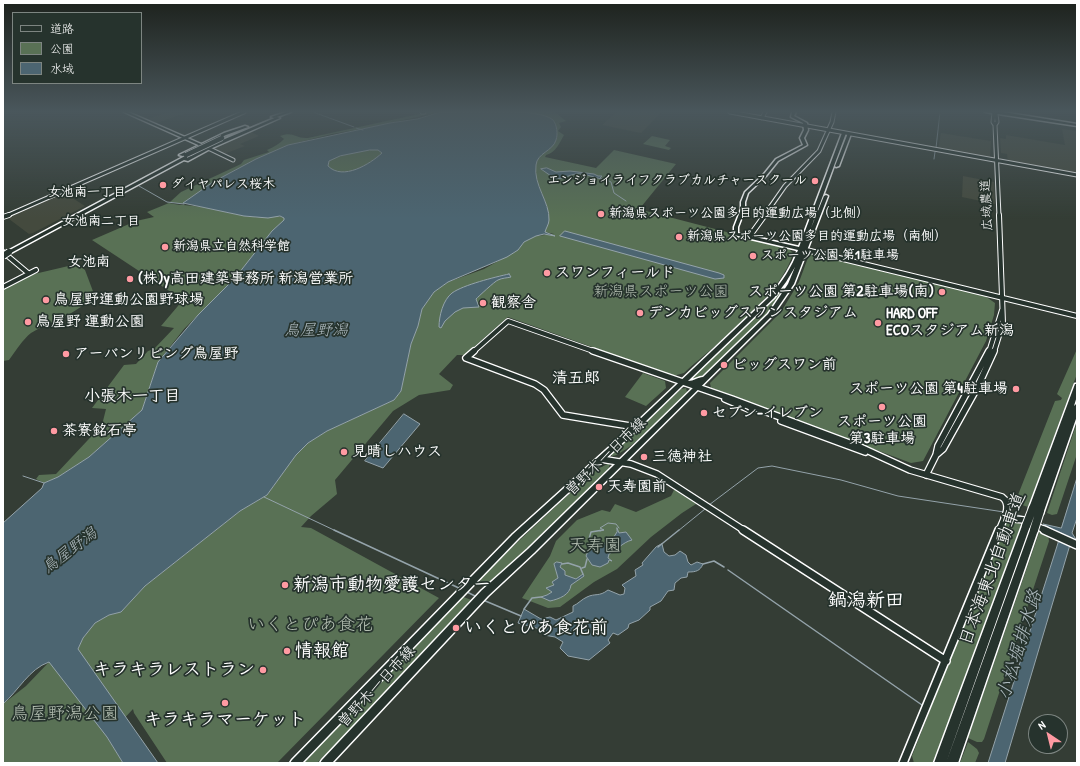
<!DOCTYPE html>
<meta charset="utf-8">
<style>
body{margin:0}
#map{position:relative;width:1080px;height:766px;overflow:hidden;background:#343d35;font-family:"Patrick Hand","Klee One",sans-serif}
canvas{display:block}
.frame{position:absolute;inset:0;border:4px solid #fff;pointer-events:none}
.legend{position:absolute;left:12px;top:12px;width:130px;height:72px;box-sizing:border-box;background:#26332d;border:1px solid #7d8581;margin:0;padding:5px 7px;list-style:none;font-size:12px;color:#fff}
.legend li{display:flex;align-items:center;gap:8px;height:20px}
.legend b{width:20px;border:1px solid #7d8581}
.north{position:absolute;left:1028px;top:714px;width:40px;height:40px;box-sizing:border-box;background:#26332d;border:1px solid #7d8581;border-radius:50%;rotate:325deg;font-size:11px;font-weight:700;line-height:16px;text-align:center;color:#fff}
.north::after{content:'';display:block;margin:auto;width:14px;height:18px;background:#ff9aa2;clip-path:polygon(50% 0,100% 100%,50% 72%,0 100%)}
</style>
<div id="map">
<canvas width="1080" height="766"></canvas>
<div class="frame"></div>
<ul class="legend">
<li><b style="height:5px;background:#26332d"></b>道路</li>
<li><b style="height:11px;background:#597155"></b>公園</li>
<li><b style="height:11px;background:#4c6571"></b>水域</li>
</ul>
<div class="north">N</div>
</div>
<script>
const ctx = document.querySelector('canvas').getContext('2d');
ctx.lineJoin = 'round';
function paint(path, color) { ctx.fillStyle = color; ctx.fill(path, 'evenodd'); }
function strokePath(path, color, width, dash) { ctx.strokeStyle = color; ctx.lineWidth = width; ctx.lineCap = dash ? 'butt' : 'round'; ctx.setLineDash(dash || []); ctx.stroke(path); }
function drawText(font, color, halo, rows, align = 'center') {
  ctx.font = font + ' "Patrick Hand","Klee One",sans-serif'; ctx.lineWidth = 3.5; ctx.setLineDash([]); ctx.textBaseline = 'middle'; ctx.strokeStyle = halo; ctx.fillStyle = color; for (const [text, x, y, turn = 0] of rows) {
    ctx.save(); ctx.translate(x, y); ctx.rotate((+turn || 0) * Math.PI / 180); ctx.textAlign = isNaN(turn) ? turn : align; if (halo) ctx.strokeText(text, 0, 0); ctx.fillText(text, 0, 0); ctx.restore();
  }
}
const built = new Path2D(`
 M168,112l19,1 -31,10 -9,-4z
 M616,112h46l-21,21 -39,-8z
 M1062,129l15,2v43l-69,-13 -1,-7 -6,-1 -1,-15 6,1v-4l59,10z
 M249,131l10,5 -19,8 5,2 -21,8 -11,-6z
 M941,133l50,8 -1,16 -3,1 -49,-9z
 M963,176l31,6 1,22 -33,-7z
 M63,192l22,14 -52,27 -4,1 -24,-18z`);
const green = new Path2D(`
 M428,112h11l-66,15 -41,7 -44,11 -32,14 -43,23 -30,22 -13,-2 11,-10 60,-28 3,-4 25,-8 -2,-2c7,-3 12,-6 17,-11l-4,-3c14,-5 15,3 28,2z
 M528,112h27l11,9 -7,2 2,4 -3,4 6,4c-5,9 -8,17 -18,20l-1,2 51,11 18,-18 62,14 -35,43 1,3 146,38 5,5c-11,42 -77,91 -109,120l-11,3 -165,-59 -43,38h-8l-18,19 14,11 -3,5 -31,5 -26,16 -58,69 2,14 -26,22 -10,11 10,1 128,70 -162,165h-110l-33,-50 -1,-4 -26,28 16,26h-120v-59l23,-18 23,-24 29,-13 5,-11 12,-15 14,-8 12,-3 24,-26 95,-75 27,-16 29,-40 12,-12 19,-12 67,-31 7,-9 10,-47 7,-18 4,-17 12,-17 14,-10 36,-13 34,-19 6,-8 12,-6 18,-2 -9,-2c1,-4 4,-8 4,-12 1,-20 -18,-37 -13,-57 2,-10 16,-14 20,-23 2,-4 0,-8 1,-12l-6,-9z
 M652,136l18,4 -5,6 6,2 -2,2 -26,-6z
 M370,150h8l4,3c-12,11 -39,28 -54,13l1,-5 11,-5z
 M169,203c13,3 26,2 39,5 16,3 30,8 46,9 9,1 23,-3 30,1v2l-12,11 -37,47 -51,51 -26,33 -16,48 -53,47 -31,20 -14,6 -8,-4 3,-4 17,-1 46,-49 4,-16 -14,-1 32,-43 12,-1 12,-13 6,-2 20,-21 -13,-2 22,-26 -91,-60 44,-19 18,-4 -7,-5z
 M812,254l173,42 10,7 -1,12 -8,26 -63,120 -12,2 -200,-75 -1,-5 71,-71 18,-30 10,-27z
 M77,264l8,6 9,24c-16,21 -42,26 -63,39 -8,6 -16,19 -22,27l-6,1v-71l27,-15z
 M797,264c-10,35 -40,62 -65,87 -12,11 -25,26 -41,31v-5l80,-77z
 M1077,349v25l-49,133 -6,-2 -4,-10 37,-94 6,-1 1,-2 -5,-4z
 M643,373l22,8 1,7 -20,18 -21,-9z
 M681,389l5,-1 1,4c-8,12 -63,65 -75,64v-4l9,-8z
 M1077,422v32l-20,60 -5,1 -5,-2z
 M610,463l-2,8 -121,116 -7,-5 1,-6 114,-106z
 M675,488l21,16 -14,9 -31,24 -34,32 -23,13 -34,25 -12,1 -26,-10 28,-42 6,-15 21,-21 25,-10 8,2 5,-8 21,8 35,-16z
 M1009,520l8,1 4,4 -88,238h-19l-2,-7 92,-234z
 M1040,530l8,5 1,6 -65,198 -2,3h-5l-9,-4z
 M461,596l13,5 -117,123 -40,39h-19z
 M968,742l9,7 2,4 -4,10h-15z`);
const water = new Path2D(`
 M441,112c22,0 98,-5 112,8 4,5 5,14 3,20 -3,11 -19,13 -20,25 -3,20 14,37 13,55 0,4 -3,8 -4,12l10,4 -11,-2 -8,2 -12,6 -6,8 -11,7 -59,25 -14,10 -12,17 -4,17 -7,18 -10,47 -7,9 -67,31 -19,12 -12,12 -29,40 -27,16 -95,75 -24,26 -12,3 -14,8 -12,15 -5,11 80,114h-35l-16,-26 -58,-75c-20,7 -30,28 -46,42v-181l39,-35 2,-5 14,-6 31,-20 53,-47 16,-48 40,-47 37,-37 37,-47 12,-11v-2l-4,-2 -12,2 -24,-2 -61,-13 30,-21 43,-23 32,-14 102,-22 27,-4zM370,150h8l4,3c-12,11 -39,28 -54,13l1,-5 11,-5z
 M547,168l9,4 14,-1 24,3 4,2h4l-2,2 7,2c-9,-1 -17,-5 -26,-6 -9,-2 -20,8 -32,4l2,-2 -10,-7z
 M565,231l154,42 5,2v3l-9,1 -155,-43z
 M509,274l2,3c-4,1 -9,1 -13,3 -3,1 -20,17 -22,19l3,8 -16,1 -8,4 -10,9 -4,7 -2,-1c0,-11 4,-27 13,-34 11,-8 43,-16 57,-19z
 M404,414l16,10 -37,44 -18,-7z
 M1077,478v40l-5,15 5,8 -5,-1 -3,8 -64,215h-17l70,-220 2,-9 -17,-10 18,4z
 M617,528l2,5 7,-1 6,8c-9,2 -15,10 -23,14l-1,4 4,3 -3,-1 -1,3 -8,4 -8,-2 -6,-9 4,-9 6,-5 6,2 8,-1 7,-11z
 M662,544l2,8 5,4 6,-1 5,-4 6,4 2,7 3,3 6,-3 6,2c-3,7 -7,8 -15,8l-1,5 -6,1 -6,5 -1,7 -6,1 -7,10 -11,6v3l-11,10 -10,4 -1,4 -10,7 -5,-2 -5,7 2,3 -21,17 -21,-4 -8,-8 3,-6 -8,-5 -11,-2 -4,-6 -22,-6 6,-14 17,10 9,-2 6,3 17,-8v-6c5,-2 9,-7 14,-9 8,-4 12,0 21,-7l12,5 4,-1 1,-6 -3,-3 14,-9 -1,-6 8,-5 -1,-2 14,-16z
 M557,562l5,1 -2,4 5,4v4l11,4 7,-5 1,2 -13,9c-1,10 -12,14 -21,16l-9,-4 6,-2 5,-3 -6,-4 8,-3 -2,-3 6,-4 -4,-14z`);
const streamFar1 = new Path2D(`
 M313,112l41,15
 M356,128l7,2
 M936,148l4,-36
 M934,159l1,-7
 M607,180l4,2 3,11 12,8
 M139,186l28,16 17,2
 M23,476l21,7
 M264,497l72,34
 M709,505l49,-37 14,-2 69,14 57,16 106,16
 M1009,513l16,4
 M600,531l4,-1 -4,-2 8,-5 8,1 3,4
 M678,531l27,-22`);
const stream = new Path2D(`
 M334,530l127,59
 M590,547l1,-5 -2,-3 2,-7 12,-2
 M658,547l21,-17
 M562,564l6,-1 12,4 3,7
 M703,564l11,-3 10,6
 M582,568l3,-1 2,-8
 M728,570l194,135
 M467,592l10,5
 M483,600l38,16
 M524,609l8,-11 9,-1`);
const minorFar3 = new Path2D(`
 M422,112h2
 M730,112l347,63
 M994,112l-1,10 2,3 4,91
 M994,113l2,1 1,8 -2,3
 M762,118l3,-6
 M208,148l25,12
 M6,216l238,-104
 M764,216l21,-30 34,-35 13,-29 2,-10`);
const minorFar2 = new Path2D(`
 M3,217l6,-2
 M749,237l16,-22
 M802,249l275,67
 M3,252l25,21
 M3,287l33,-17
 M473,352l35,-31 88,31
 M989,352l13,-42
 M994,352l9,-29 -4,-108`);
const minorFar1 = new Path2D(`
 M474,351l-8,7 69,26 9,6 19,25 73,12
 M593,351l139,48 128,48 50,23 92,27c11,8 1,23 -3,34
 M725,399l26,11
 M781,421l84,31
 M936,455l7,-6 34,-61 17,-37
 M601,459l30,5 26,10 88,57
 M926,475l10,-20 2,-9 51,-95
 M1004,518l20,2 23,11`);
const minor = new Path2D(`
 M743,530l203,131
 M1044,530l33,15
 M903,763l96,-233`);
const major = new Path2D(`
 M124,112h4l80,35 -3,1z
 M792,112h4l-2,4 13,7 1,7 -4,8 3,7 -29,16 -12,15 -18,17 -3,9v7l-7,18v6l61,14 43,-114 2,-1 2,1 -35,95 13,-32 2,-1 2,1 -34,88 -22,32 -238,237 -46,43 -156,167h-12l2,-3 160,-170 46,-41 168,-164h-13l-43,42 -121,111 -217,225h-12l2,-3 221,-226 123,-111 134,-127c12,-14 22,-29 28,-46l-64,-15v-8l7,-18v-7l4,-10 19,-18 12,-15 27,-14 -3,-7 4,-8 -1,-7 -12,-6zM795,267l-7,17 -20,30 -65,63c-5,0 -9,4 -15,4l86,-83 12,-16z
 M848,133l3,1 -12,32 -3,1 -1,-1z`);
const highway = new Path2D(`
 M286,112h5l-17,6 -3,-1z
 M985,112h18l74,12v2z
 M277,117l3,1 -70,31 -22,12 -4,-1 -173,93h-4l-1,-1 181,-97 4,1 15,-9z
 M245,126l3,1 -22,8 -43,21 -4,-1 45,-22z
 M1075,384h2v12l-3,10 3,-3v13l-33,95 -1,3 -3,1 -3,-1 -1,-3 -3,1 -3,-1 -1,-3z
 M1026,522l3,1 1,3 -84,237h-12l88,-237 1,-3z
 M1034,526l3,1 1,3 -80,233h-12l84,-233 1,-3z`);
const highwayBridgeFar2 = new Path2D(`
 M186,155l36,-17`);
const highwayBridgeFar1 = new Path2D(`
 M3,256l6,-4`);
const highwayBridge = new Path2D(`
 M1026,526l7,-18
 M1034,530l6,-19`);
const markers = [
 [815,181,4,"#ff9aa2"],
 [163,185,4,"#ff9aa2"],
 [601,214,4,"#ff9aa2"],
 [679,237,4,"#ff9aa2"],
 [165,247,4,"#ff9aa2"],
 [753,256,4,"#ff9aa2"],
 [547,273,4,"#ff9aa2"],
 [130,279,4,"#ff9aa2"],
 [942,292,4,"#ff9aa2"],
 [46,300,4,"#ff9aa2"],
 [483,303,4,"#ff9aa2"],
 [640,313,4,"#ff9aa2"],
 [28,322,4,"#ff9aa2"],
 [878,323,4,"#ff9aa2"],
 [66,354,4,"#ff9aa2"],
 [724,365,4,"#ff9aa2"],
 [1016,389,4,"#ff9aa2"],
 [882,407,4,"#ff9aa2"],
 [704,413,4,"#ff9aa2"],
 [54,431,4,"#ff9aa2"],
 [344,452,4,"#ff9aa2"],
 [644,457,4,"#ff9aa2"],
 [599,487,4,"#ff9aa2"],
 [285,585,4,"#ff9aa2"],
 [456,628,4,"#ff9aa2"],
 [287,651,4,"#ff9aa2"],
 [263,670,4,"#ff9aa2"],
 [225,703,4,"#ff9aa2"]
];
const farPoinames = [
 ["エンジョイライフクラブカルチャースクール",807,181,"right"],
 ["ダイヤパレス桜木",171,185],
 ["新潟県スポーツ公園多目的運動広場（北側）",609,214],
 ["新潟県スポーツ公園多目的運動広場（南側）",687,237],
 ["新潟県立自然科学館",173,247],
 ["スポーツ公園 第1駐車場",761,256]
];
const farNeighbourhoodnames = [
 ["女池南一丁目",87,193],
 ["女池南二丁目",101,222]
];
const farStreetnames = [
 ["広域農道",987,205,-93]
];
const farQuarternames = [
 ["女池南",89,262]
];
const poiNames = [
 ["スワンフィールド",555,273],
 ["(株)y高田建築事務所 新潟営業所",138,279],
 ["スポーツ公園 第2駐車場(南)",934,292,"right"],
 ["鳥屋野運動公園野球場",54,300],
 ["観察舎",491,303],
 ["デンカビッグスワンスタジアム",648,313],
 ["HARD OFF",886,314],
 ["ECOスタジアム新潟",886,331],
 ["鳥屋野 運動公園",36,322],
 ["アーバンリビング鳥屋野",74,354],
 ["ビッグスワン前",732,365],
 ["スポーツ公園 第4駐車場",1008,389,"right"],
 ["セブン-イレブン",712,413],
 ["スポーツ公園",882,422,"center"],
 ["第3駐車場",882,439,"center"],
 ["茶寮銘石亭",62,431],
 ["見晴しハウス",352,452],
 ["三徳神社",652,457],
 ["天寿園前",607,487]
];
const parkNames = [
 ["新潟県スポーツ公園",661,292]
];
const streetNames = [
 ["曽野木一日市線",606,457,-44],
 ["曽野木一日市線",377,687,-47]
];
const waterNames = [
 ["鳥屋野潟",316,331],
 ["鳥屋野潟",70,551,-37]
];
const neighbourhoodNames = [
 ["清五郎",576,379],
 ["小張木一丁目",132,397]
];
const nearParknames = [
 ["天寿園",595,546],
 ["いくとぴあ食花",310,625],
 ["鳥屋野潟公園",65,714]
];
const nearStreetnames = [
 ["日本海東北自動車道",993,569,-70]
];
const nearPoinames = [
 ["新潟市動物愛護センター",293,585],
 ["いくとぴあ食花前",464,628],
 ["情報館",295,651],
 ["キラキラレストラン",255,670,"right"],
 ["キラキラマーケット",225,720,"center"]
];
const nearNeighbourhoodnames = [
 ["鍋潟新田",866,601]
];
const nearWaternames = [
 ["小松堀排水路",1020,645,-73]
];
paint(built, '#444a3e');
paint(green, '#597155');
paint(water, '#4c6571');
strokePath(water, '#94a3aa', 1);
strokePath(streamFar1, '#94a3aa', 1);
strokePath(stream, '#94a3aa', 1.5);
strokePath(minorFar3, '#fff', 5);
strokePath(minorFar2, '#fff', 6);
strokePath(minorFar1, '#fff', 8);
strokePath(minor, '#fff', 10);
strokePath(major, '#fff', 3);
strokePath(highway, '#fff', 3);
strokePath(minorFar3, '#26332d', 3);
strokePath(minorFar2, '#26332d', 4);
strokePath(minorFar1, '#26332d', 5.5);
strokePath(minor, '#26332d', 7);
paint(major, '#26332d');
paint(highway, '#26332d');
strokePath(highwayBridgeFar2, '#fff', 6, []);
strokePath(highwayBridgeFar1, '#fff', 8, []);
strokePath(highwayBridge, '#fff', 10, []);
strokePath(highwayBridgeFar2, '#26332d', 4.5);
strokePath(highwayBridgeFar1, '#26332d', 6);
strokePath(highwayBridge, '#26332d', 8);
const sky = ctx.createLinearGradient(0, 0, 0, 219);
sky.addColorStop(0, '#1d221d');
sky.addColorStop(0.51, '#4a575c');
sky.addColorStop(1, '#4a575c00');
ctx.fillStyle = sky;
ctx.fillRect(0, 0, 1080, 219);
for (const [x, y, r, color] of markers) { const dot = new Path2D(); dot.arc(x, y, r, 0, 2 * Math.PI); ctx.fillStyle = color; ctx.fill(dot); strokePath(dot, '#26332d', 1.5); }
drawText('bold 13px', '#fff', '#26332d', farPoinames, 'left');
drawText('bold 13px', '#fff', '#26332d', farNeighbourhoodnames);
drawText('13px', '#fff', '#26332d', farStreetnames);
drawText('bold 14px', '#fff', '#26332d', farQuarternames);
drawText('bold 15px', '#fff', '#26332d', poiNames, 'left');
drawText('15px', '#b4bfb2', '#26332d', parkNames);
drawText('15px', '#fff', '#26332d', streetNames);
drawText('italic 16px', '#aebabf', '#26332d', waterNames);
drawText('bold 16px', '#fff', '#26332d', neighbourhoodNames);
drawText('18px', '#b4bfb2', '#26332d', nearParknames);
drawText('18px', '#fff', '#26332d', nearStreetnames);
drawText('bold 18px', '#fff', '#26332d', nearPoinames, 'left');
drawText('bold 19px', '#fff', '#26332d', nearNeighbourhoodnames);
drawText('italic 19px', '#aebabf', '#26332d', nearWaternames);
</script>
